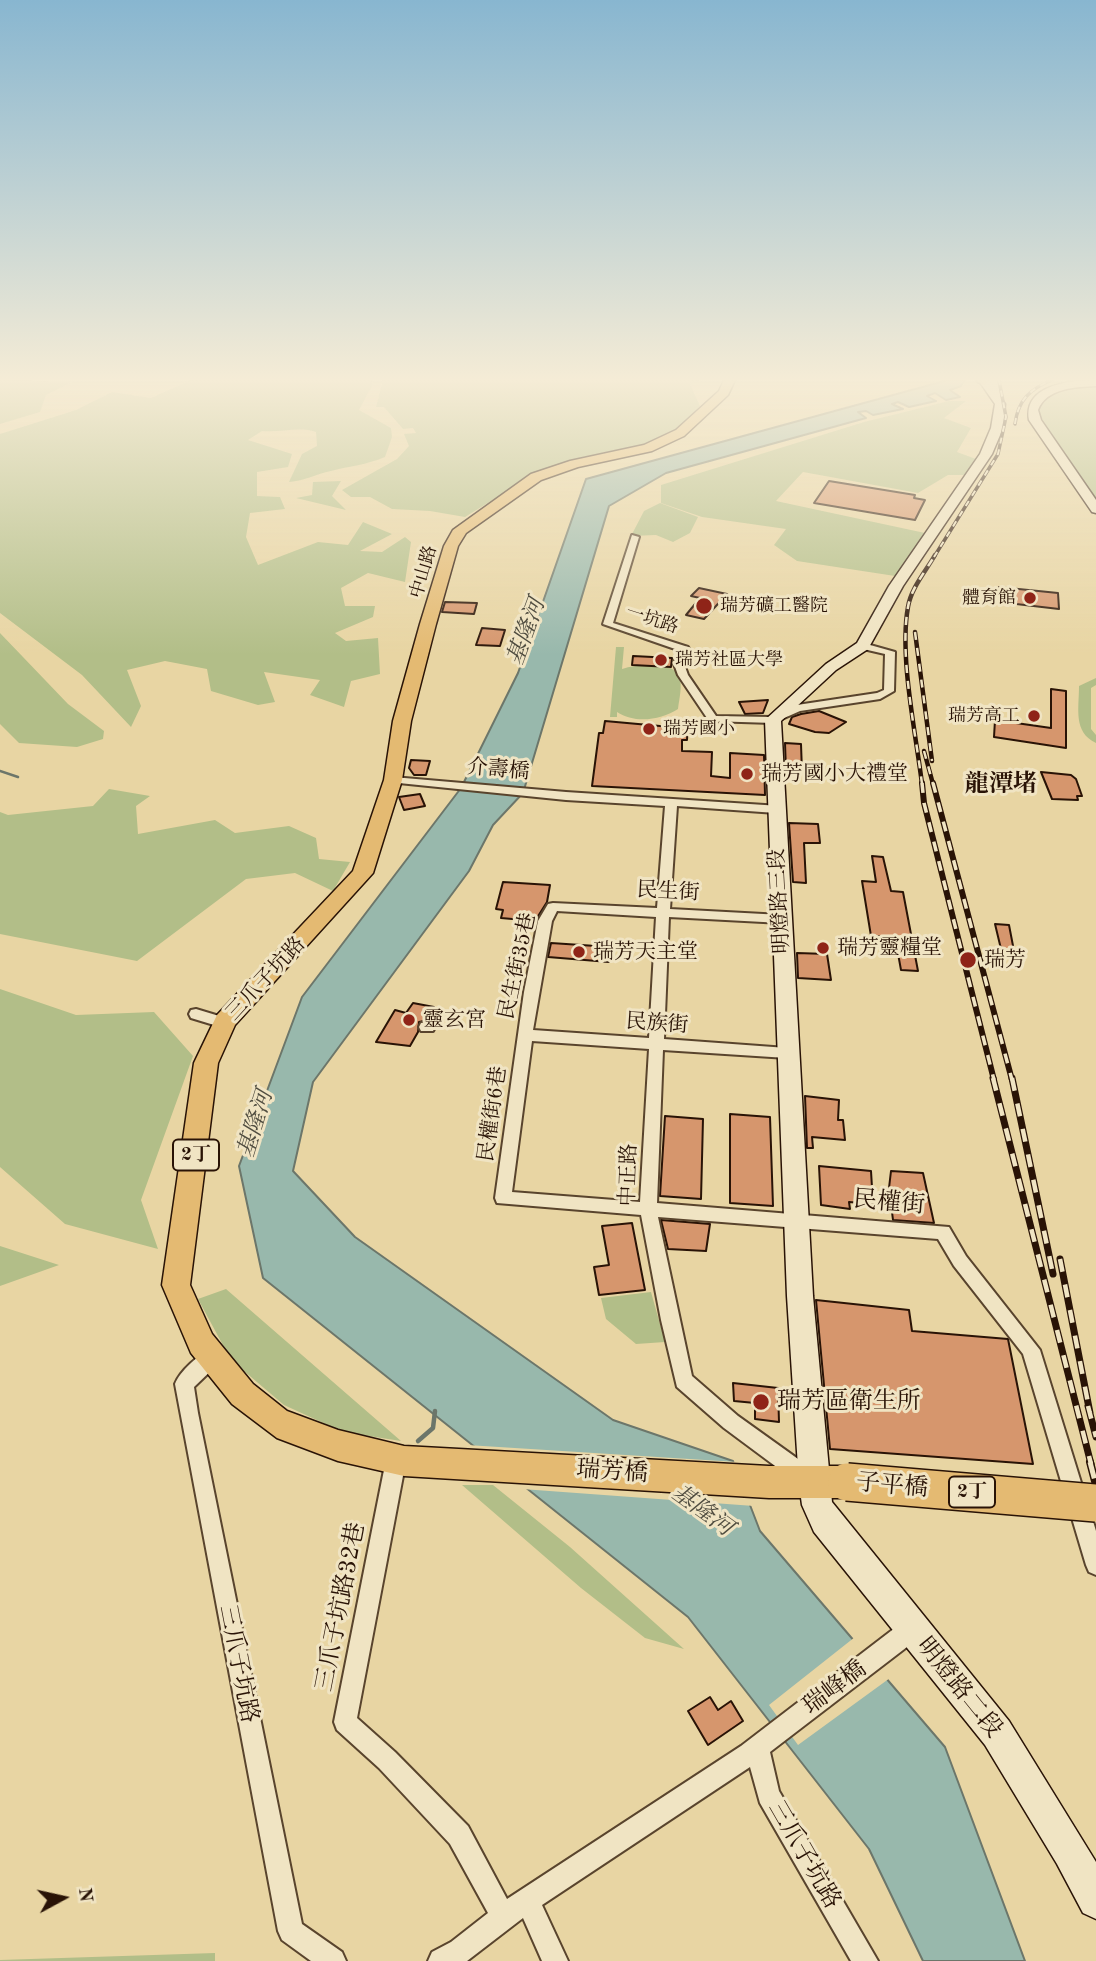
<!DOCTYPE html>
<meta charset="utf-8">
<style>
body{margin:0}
#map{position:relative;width:1096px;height:1961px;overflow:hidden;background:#e8d5a3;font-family:"Old Standard TT",serif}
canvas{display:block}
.north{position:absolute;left:28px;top:1863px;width:70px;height:70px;-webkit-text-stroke:5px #f0e4c3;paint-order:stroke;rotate:82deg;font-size:19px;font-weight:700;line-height:28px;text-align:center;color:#291306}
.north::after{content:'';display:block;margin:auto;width:24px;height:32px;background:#291306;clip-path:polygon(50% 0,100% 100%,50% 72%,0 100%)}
</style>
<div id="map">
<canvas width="1096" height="1961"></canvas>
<div class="north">N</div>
</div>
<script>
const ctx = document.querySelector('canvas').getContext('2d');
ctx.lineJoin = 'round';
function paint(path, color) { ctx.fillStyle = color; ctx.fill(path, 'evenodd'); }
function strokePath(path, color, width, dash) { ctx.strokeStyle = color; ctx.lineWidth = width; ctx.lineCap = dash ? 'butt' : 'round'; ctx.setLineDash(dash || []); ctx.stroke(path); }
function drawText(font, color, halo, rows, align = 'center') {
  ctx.font = font + ' "Old Standard TT","Noto Serif TC",serif'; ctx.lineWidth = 6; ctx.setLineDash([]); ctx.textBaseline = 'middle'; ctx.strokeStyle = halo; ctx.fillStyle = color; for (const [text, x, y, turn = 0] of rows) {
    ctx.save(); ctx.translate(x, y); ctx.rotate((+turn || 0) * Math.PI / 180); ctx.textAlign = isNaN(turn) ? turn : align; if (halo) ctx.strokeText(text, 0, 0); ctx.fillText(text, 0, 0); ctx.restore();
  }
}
const green = new Path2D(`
 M0,380l72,2 -26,13 -6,17 -40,12z
 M191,380h180l2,4 -14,26 32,18 1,9 -7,20c-19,8 -35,9 -54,14 -15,3 -26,10 -42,11l13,-28 15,-8 -1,-14c-17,-6 -36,1 -54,-1l-14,9 44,14 -4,13 -31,5v24l23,1 5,12 -35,4 -4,24 12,28 60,-23 30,3 15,-23 29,12 -32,17 22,1 23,-15 6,5 -6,40 -37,-9 -27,15 4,18h30l-2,11 -38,16 11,8 32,-3 2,36 -29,7 -7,26 -34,-12 10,-15 -56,-8 11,30 -17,3 -47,-14 -4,-22 -42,-8 -38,9 14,36 -10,21 -49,-52 -82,-62v-179l76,-24 36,-18 39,6z
 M383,380h316l-9,4 10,22 -18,20 -28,16 -71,15 -45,15 -73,45 -35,-6 -38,-2 -22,-12h-19l-9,-7 55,-31 12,-13 -5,-12 12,-1 -3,-5 -10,1 -19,-22h-8z
 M1096,383v115l-64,-84c16,-25 36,-28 64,-31z
 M949,401h17l-22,17 27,10 -14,24 19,7 -11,16h-17l-30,18 -115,-21 -27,29 149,32 -30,43 -98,-15 -23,-16 12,-16 -84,-12 -41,-14v-18l203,-63z
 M341,481l-9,15 14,14 -50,-12 16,-3 1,-13z
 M660,503l38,14 -8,16 -17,9 -17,-7 -25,1 13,-25z
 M0,633l68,71 36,27 -1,8 -26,8 -58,-4 -19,-19z
 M616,647h8l-2,22c14,-4 48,-10 57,7 4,8 0,24 -1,33 -17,11 -43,15 -61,3v5h-7z
 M1096,678v7l-5,3v41l5,6v8c-23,-11 -17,-34 -17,-57z
 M109,789l41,7 -14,10 2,28 77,-14 20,13 54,-7 27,12 3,21 31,3 -17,29 -38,-18 -49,6 -109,82 -137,-27v-122l8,3 85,-9z
 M0,989l76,26 78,-3 39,44 -52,144 17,49 -93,-25 -65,-57z
 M0,1246l59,19 -59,21z
 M226,1289l175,152 -58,-9 -59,-27 -53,-45 -33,-61z
 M651,1292l14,50 -29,2 -30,-25 -5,-21z
 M462,1485h31l77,62 114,102 -39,-11 -64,-50z
 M215,1953v8h-215v-1z`);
const water = new Path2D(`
 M948,380h17l-4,6 -11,4 10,7 -14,3 -11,-7 -8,3 9,5 -27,6 -11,-5 -6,2 11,5 -30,6 -7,-4 -8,1 8,6 -200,55 -57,33 -86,287 -30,32 -24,46 -156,211 -20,89 62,66 258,183 120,41 27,70 185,216 80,214h-102l-54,-112 -181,-232 -425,-339 -24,-112 63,-169 159,-209 57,-115 68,-194z`);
const pier = new Path2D(`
 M467,1445l270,17 17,44 -232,-17z
 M855,1637l35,41 -92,67 -29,-40z`);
const streamFar1 = new Path2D(`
 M0,771l18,6`);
const stream = new Path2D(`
 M418,1441l15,-13 2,-17`);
const building = new Path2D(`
 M829,481l86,14 -1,3 11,2 -10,20 -101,-17z
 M999,587l59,6 1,16 -60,-7z
 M699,588l28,6 -23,25 -18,-4 14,-17 -9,-2z
 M445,602l32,1 -3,11 -32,-2z
 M482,628l23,2 -5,16 -24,-1z
 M633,656l39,2 -1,9 -39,-2z
 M1051,689l15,2v57l-72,-11 1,-17 56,8z
 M768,700l-5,13 -18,1 -6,-12z
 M819,711l27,11 -17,11 -14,-1 -26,-8 3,-7 9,-3z
 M677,718l11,4 -1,18h-5v11l30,1 -1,24 19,2v-25l34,2 1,40 -173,-9 7,-53h4l2,-12 66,6v-7z
 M785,743l16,1 1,28 -16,-1z
 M411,760l19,1 -4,14h-12l-5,-7z
 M1041,772l30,3 5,4 6,17h-5l1,4 -26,-1z
 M420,794l5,12 -21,4 -5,-13z
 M789,823l29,1 2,19h-16l2,40 -13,-1z
 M872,856l11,1 8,34 12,1 15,79 -17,-1 -6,-33 -24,-1 -9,-55 14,1z
 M503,882l47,3 -3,17 -12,19 -34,-3 2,-8 -7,-1z
 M995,924l14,1 5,26 -13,-2z
 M551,943l60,4 -2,15 -61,-5z
 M797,953l30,1 4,26 -33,-2z
 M413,1003l21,4 -5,13 -10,2 -1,10 -8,14 -34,-4 19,-32 11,3z
 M805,1096l34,4 -1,20h5l2,20 -33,-3 1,11h-6z
 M730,1114l40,3 3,89 -43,-3z
 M665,1116l38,3 -2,80 -41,-3z
 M819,1166l52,5 2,33 -24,-2 1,7 -29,-4z
 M891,1171l32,2 11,50 -41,-3 -4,-32z
 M661,1220l49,4 -4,27 -38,-2z
 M632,1223l13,67 -46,5 -5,-28 15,-2 -7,-39z
 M816,1300l93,10 3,21 96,8 25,125 -203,-15z
 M733,1383l45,5 1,34 -24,-3v-16l-21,-2z
 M710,1697l8,13 13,-9 12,20 -35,24 -20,-34z`);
const street = new Path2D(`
 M990,380h7l5,22 -7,-2z
 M632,535l7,2 -26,86 75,24 1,2 -5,15 4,11 28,41 55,1 26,-12 80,-12 7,-3 1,-36 -26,-6 -1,-2 5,-3 32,9 -1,39 -14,8 -80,12 -27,12 -64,-2 -31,-46 -4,-11 4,-14 -75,-26z
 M393,777l173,15 214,14 2,3 -6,4 -99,-7 -7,103 112,6 7,4 -7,4 -113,-6 -5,122 123,9 5,1 2,4 -2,4 -5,1 -124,-8 -6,153 292,24 17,29 74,94 56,181v44l-7,-3 -3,-7 -63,-211 -69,-88 -16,-27 -280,-22 34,159 46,40 74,53 3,7 -3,7 -7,3 -7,-3 -74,-55 -47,-41 -16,-67 -20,-105 -144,-12 -2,-5 29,-206 14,-71 10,-17 5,-1 104,5 8,-102 -99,-6 -177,-18 -2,-2zM557,911l99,6 -7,121 -116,-8 19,-109zM532,1041l117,8 -9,153 -128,-10z
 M196,1009l33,10 2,4 -7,5 -33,-10 -2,-4 2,-4z
 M428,1022l7,5 -2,4h-12l-2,-4 2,-4z
 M212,1349l7,2 2,6 -2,6 -25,24 4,26 104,511 40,28 4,9h-35l-29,-21 -4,-9 -103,-547c5,-13 24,-30 37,-35z
 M396,1451l7,2 3,7 -49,258 38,34 73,74 39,73 234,-153 163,-125 8,-3 8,3 3,8 -3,8 -150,115 9,39 99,170h-27l-91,-158 -10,-36 -208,138 26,56h-26l-19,-43 -56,43h-39l4,-9 19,-10 37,-29 -38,-69 -71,-76 -42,-38 -3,-8 52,-262 3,-7z`);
const secondary = new Path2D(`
 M989,380l16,24 -2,24 -11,26 -89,132 -35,63 -32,21 -55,51 32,575 19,206 177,219 87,141v57l-13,-6 -26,-49 -72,-119 -171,-213 -12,-27 -3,-22 -12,-187 -22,-576 61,-56 31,-21 32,-57 91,-132 11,-26 4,-24 -16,-23z
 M1096,380v6c-20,1 -50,2 -58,24l3,10 55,80v13l-4,-1 -63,-92c-6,-35 41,-40 67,-40z`);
const primary = new Path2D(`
 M724,380h11l-7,15 -44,41 -32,15 -74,16 -37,13 -75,53 -8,13 -22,78 -25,97 -9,59 -29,93 -138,152 -17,38 -28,222 22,49 41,50 34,27 51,19 66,16 365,20h78l11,5 5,11 -5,11 -11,5h-78l-365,-22 -66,-15 -61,-23 -45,-34 -41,-51 -29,-68 32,-222 23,-48 136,-144 31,-91 9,-59 27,-97 24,-78 9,-16 78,-56 39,-13 74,-16 32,-15 43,-39z`);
const highway = new Path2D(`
 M990,380l-6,5 -7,-4 1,-1z`);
const railFar4 = new Path2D(`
 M1015,424c3,-24 15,-35 37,-44
 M934,557l64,-103 8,-37 -7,-37`);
const railFar3 = new Path2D(`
 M915,632l17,129
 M924,751l9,33
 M922,784c-6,-50 -23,-128 -14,-177 3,-19 18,-36 27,-52`);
const railFar2 = new Path2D(`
 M922,783l2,20 70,277
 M933,783l79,297`);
const railFar1 = new Path2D(`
 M993,1078l98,386
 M1012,1078l41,196
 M1060,1259l30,154
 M1088,1406l8,31`);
const rail = new Path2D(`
 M1090,1462l6,23`);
const primaryBridge = new Path2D(`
 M847,1482l249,21`);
const markers = [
 [1030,598,7,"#8f2418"],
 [704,606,9,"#8f2418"],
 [661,660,7,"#8f2418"],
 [1034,716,7,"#8f2418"],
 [649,729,7,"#8f2418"],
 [747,774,7,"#8f2418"],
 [823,948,7,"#8f2418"],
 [579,952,7,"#8f2418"],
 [968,960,9,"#8f2418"],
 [409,1020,7,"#8f2418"],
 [761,1402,9,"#8f2418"]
];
const farStreetnames = [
 ["中山路",424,572,-74],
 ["一坑路",652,620,18]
];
const farPoinames = [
 ["體育館",1016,598,"right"],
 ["瑞芳礦工醫院",720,606],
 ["瑞芳社區大學",675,660],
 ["瑞芳高工",1020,716,"right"],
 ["瑞芳國小",663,729]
];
const shields = [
 [196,1155,46],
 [972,1492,46]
];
const shieldNames = [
 ["2丁",196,1155],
 ["2丁",972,1492]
];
const streetNames = [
 ["介壽橋",498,770,5],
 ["民生街",668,892,3],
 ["明燈路三段",780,901,-93],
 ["民生街35巷",518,966,-78],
 ["三爪子坑路",266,979,-47],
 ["民族街",657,1024,4],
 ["民權街6巷",493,1114,-82],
 ["中正路",629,1175,-88]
];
const poiNames = [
 ["瑞芳國小大禮堂",761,774],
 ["瑞芳靈糧堂",837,948],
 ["瑞芳天主堂",593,952],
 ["瑞芳",984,960],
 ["靈玄宮",423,1020]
];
const waterNames = [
 ["基隆河",527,632,-70],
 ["基隆河",256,1124,-73],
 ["基隆河",702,1511,36]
];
const quarterNames = [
 ["龍潭堵",1001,785]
];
const nearStreetnames = [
 ["民權街",889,1203,5],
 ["瑞芳橋",612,1472,4],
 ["子平橋",892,1486,5],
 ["三爪子坑路32巷",341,1607,-79],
 ["三爪子坑路",238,1664,79],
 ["瑞峰橋",835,1688,-37],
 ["明燈路二段",959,1688,51],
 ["三爪子坑路",804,1855,60]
];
const nearPoinames = [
 ["瑞芳區衛生所",777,1402]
];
paint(green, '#b2be88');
paint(water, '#98b8ac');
strokePath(water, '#6c766a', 2);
paint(pier, '#e8d5a3');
strokePath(streamFar1, '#6c766a', 2.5);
strokePath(stream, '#6c766a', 4.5);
paint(building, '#d6966d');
strokePath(building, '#291306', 2);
strokePath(street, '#59442d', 4);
strokePath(secondary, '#291306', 3);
strokePath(primary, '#291306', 3);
strokePath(highway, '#291306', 4);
paint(street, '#f0e4c3');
paint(secondary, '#f0e4c3');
paint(primary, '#e4ba72');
paint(highway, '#e4ba72');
strokePath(railFar4, '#291306', 3.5);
strokePath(railFar3, '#291306', 4.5);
strokePath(railFar2, '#291306', 6);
strokePath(railFar1, '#291306', 7);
strokePath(rail, '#291306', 8);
strokePath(railFar4, '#f0e4c3', 2, [6]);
strokePath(railFar3, '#f0e4c3', 2.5, [8]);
strokePath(railFar2, '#f0e4c3', 3.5, [10]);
strokePath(railFar1, '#f0e4c3', 4.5, [13]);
strokePath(rail, '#f0e4c3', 5, [17]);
strokePath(primaryBridge, '#291306', 40, []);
strokePath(primaryBridge, '#e4ba72', 37);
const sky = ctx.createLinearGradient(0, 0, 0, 655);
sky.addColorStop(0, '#88b6d0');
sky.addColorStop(0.58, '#f5ecd6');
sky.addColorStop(1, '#f5ecd600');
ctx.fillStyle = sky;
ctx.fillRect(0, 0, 1096, 655);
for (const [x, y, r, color] of markers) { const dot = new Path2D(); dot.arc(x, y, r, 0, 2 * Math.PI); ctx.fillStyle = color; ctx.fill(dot); strokePath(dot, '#f0e4c3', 2.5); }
drawText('18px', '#291306', '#f0e4c3', farStreetnames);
drawText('18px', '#291306', '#f0e4c3', farPoinames, 'left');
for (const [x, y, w] of shields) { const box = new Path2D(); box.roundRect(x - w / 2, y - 15.5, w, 31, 5); ctx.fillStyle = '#f0e4c3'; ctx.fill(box); strokePath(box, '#291306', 2); }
drawText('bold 19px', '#291306', null, shieldNames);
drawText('21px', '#291306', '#f0e4c3', streetNames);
drawText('21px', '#291306', '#f0e4c3', poiNames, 'left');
drawText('italic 23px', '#504d40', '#f0e4c3', waterNames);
drawText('bold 24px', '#291306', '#f0e4c3', quarterNames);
drawText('24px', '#291306', '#f0e4c3', nearStreetnames);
drawText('24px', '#291306', '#f0e4c3', nearPoinames, 'left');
</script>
